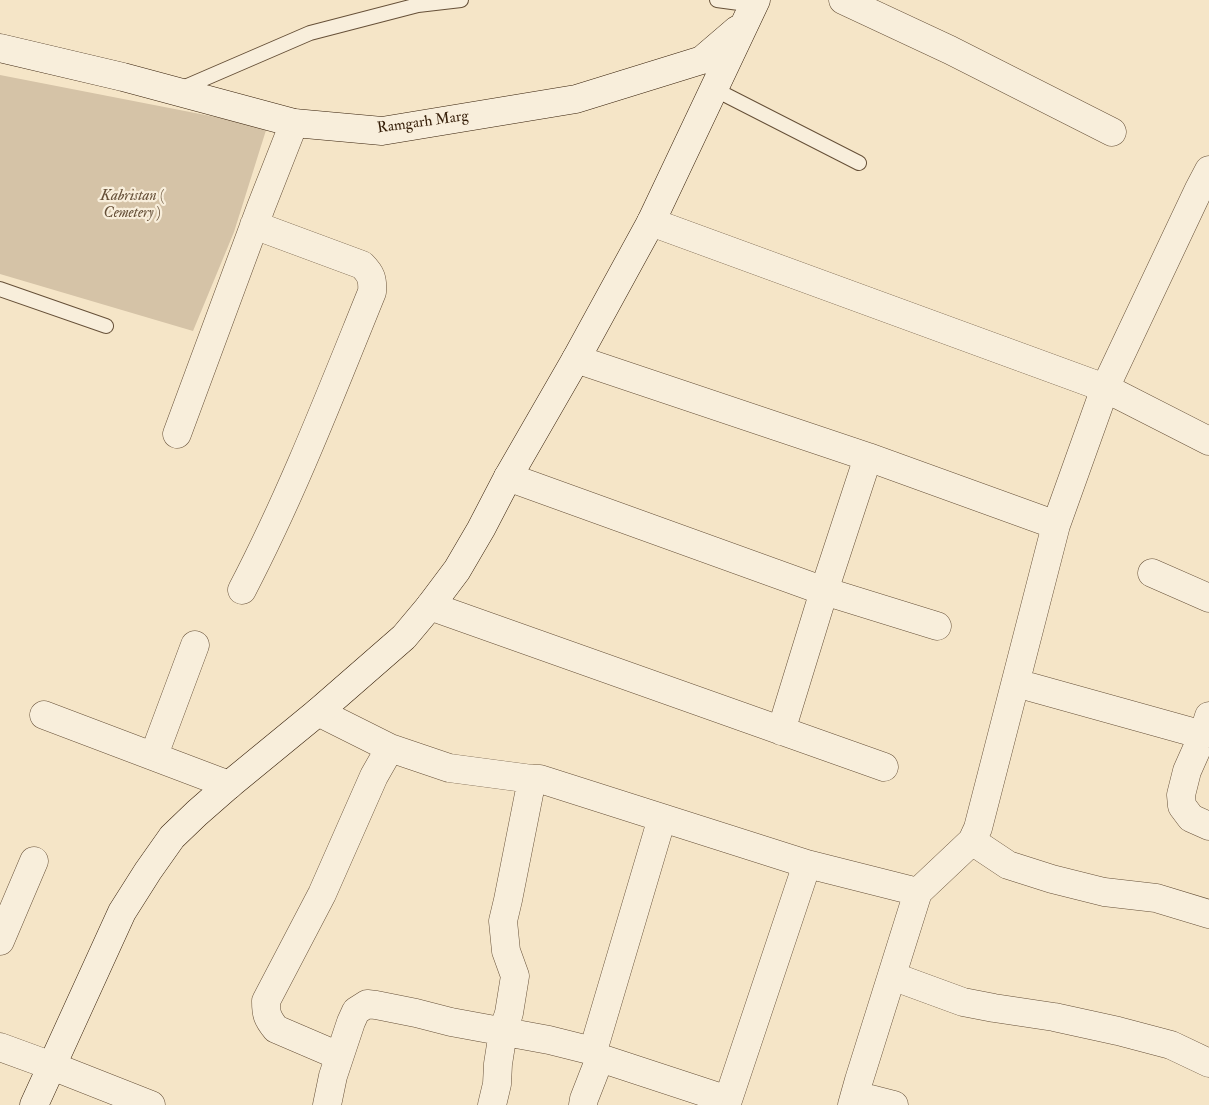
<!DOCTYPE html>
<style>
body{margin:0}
canvas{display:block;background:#f5e5c7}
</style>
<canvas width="1209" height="1105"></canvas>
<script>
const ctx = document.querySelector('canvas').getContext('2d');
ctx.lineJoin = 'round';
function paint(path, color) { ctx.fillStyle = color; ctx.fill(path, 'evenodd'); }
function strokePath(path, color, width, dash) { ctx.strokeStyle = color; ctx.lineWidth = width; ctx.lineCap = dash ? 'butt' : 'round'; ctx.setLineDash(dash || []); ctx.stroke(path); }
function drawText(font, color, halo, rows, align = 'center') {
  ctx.font = font + ' "IM FELL Double Pica",serif'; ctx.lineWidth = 4.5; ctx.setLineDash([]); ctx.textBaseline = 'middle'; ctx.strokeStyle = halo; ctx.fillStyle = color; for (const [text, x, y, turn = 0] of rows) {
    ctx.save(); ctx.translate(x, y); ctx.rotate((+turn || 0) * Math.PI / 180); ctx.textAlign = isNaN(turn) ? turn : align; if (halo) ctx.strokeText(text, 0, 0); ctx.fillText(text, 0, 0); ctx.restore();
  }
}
const green = new Path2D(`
 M0,75l267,52 -33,105 -41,99 -193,-57z`);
const lane = new Path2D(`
 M717,0l37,5
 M714,89l145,74
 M178,90l132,-57 108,-28 43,-5
 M0,289l106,37`);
const street = new Path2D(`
 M843,0l107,50 162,82
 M651,222l454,166 104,53
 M576,359l292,98 188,68
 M177,434l84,-227 33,-84
 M508,477l316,114 113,35
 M1152,573l57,25
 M242,590c50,-96 89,-197 130,-298 1,-13 -1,-18 -10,-27l-108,-40
 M430,606l454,161
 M1016,683l187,52 6,-19
 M318,712l72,36 59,20 83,11h8l267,85 111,28 -59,188 -7,25
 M44,715l185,70
 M781,731l43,-140 44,-134
 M1203,735l-16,36 -6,24 1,11 9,12 18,8
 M154,755l41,-110
 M662,818l-69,233 7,7 128,42 79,-236
 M972,841l36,24 44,14 52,13 52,6 53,16
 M918,892l54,-51 6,-13 78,-303 49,-137 94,-199 10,-19
 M0,941l34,-80
 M892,976l71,26 31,6 60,9 64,14 53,14 38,18
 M0,1047l52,19 99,39
 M339,1056l-63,-27c-9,-11 -10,-15 -10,-28l56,-107 52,-118 16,-28
 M855,1095l39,10
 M327,1105l6,-29 18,-54 5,-11 11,-7 9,1 40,8 35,9 98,18 44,11
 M492,1105l5,-21 1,-20 5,-32 6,-19 6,-37 -9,-25 -3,-30 5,-21 24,-121
 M583,1105l1,-6 16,-41`);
const secondary = new Path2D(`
 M0,48l123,29 171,46 88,8 194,-32 126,-39 35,-30
 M34,1105l88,-193 26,-41 24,-34 25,-24 32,-28 89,-73 86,-75 26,-31 27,-36 24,-41 27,-52 68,-118 75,-137 105,-222`);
const streetNames = [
 ["Ramgarh Marg",423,123,-8]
];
const parkNames = [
 ["Kabristan (",132,197],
 ["Cemetery )",132,214]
];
paint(green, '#d5c3a7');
strokePath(lane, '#665038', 16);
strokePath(street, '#665038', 29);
strokePath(secondary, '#361f09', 29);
strokePath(lane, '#f8eedb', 14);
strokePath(street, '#f8eedb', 28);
strokePath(secondary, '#f8eedb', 28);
drawText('15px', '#361f09', '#f8eedb', streetNames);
drawText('italic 15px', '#665038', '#f8eedb', parkNames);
</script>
